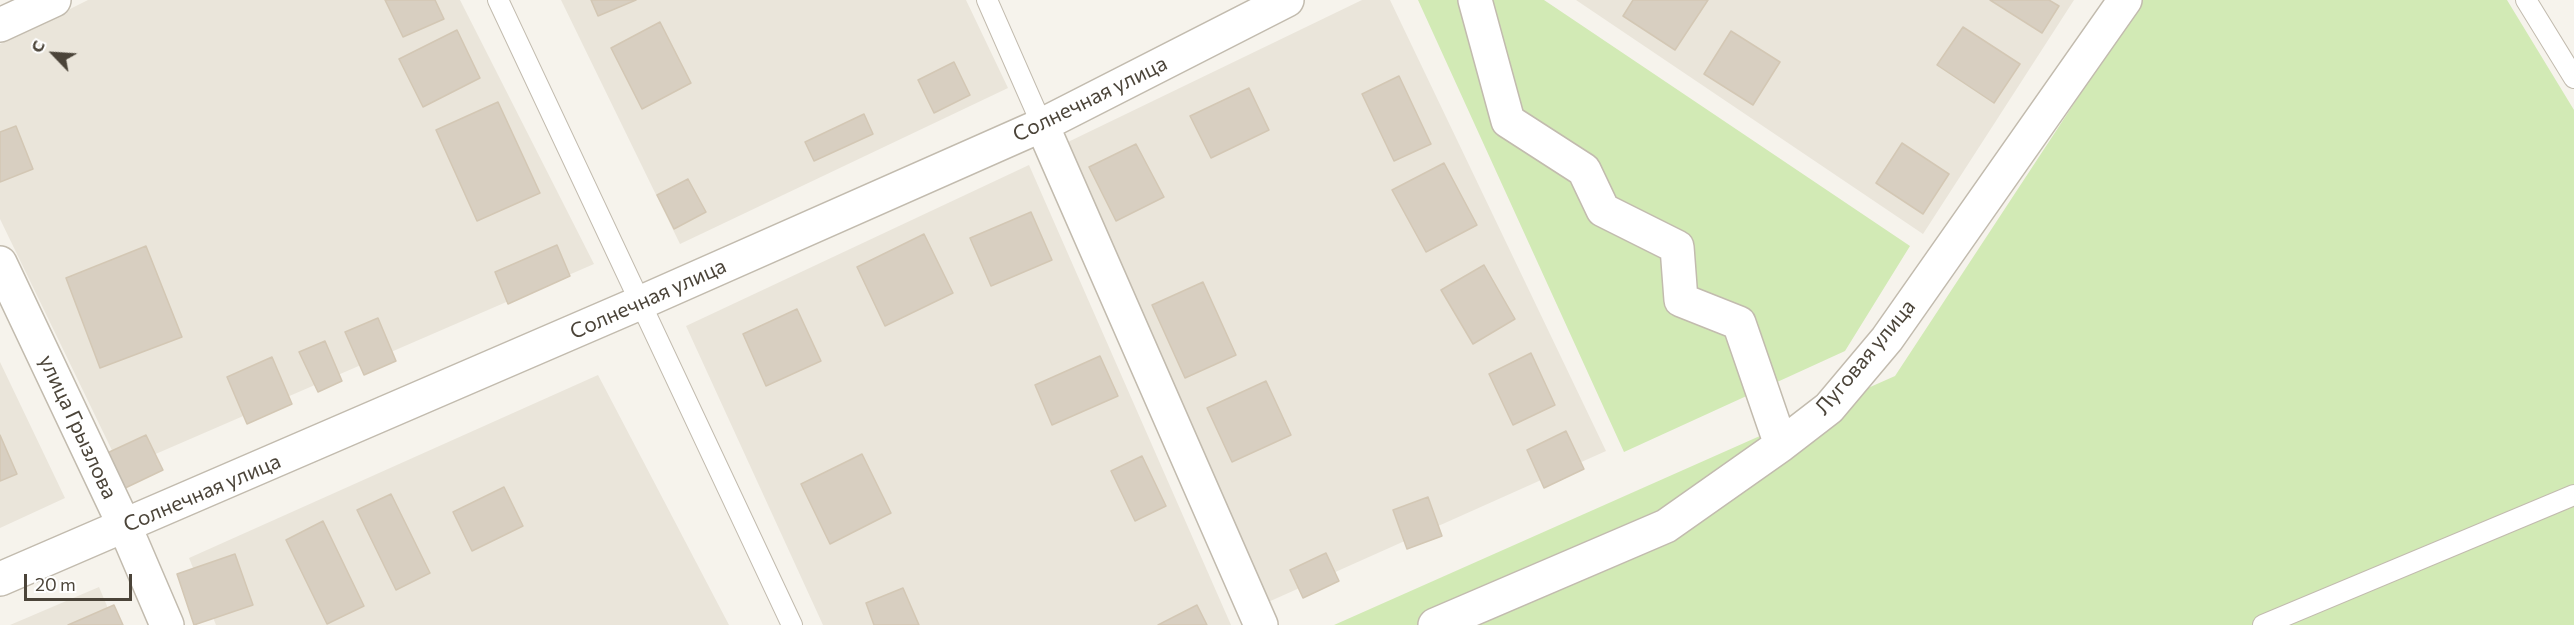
<!DOCTYPE html>
<meta charset="utf-8">
<style>
body{margin:0}
#map{position:relative;width:2574px;height:625px;overflow:hidden;background:#f6f3ec;font-family:Commissioner,sans-serif}
canvas{display:block}
.north{position:absolute;left:24px;top:24px;width:60px;height:60px;-webkit-text-stroke:4px #fff;paint-order:stroke;rotate:295deg;font-size:16px;font-weight:700;line-height:24px;text-align:center;color:#4b4439}
.north::after{content:'';display:block;margin:auto;width:21px;height:27px;background:#4b4439;clip-path:polygon(50% 0,100% 100%,50% 72%,0 100%)}
.scale{position:absolute;left:24px;top:574px;width:108px;height:27px;box-sizing:border-box;border:3px solid #4b4439;border-top:0;padding-left:8px;font-size:18px;line-height:21px;white-space:nowrap;color:#4b4439;-webkit-text-stroke:4px #fff;paint-order:stroke}
</style>
<div id="map">
<canvas width="2574" height="625"></canvas>
<div class="north">С</div>
<div class="scale">20 m</div>
</div>
<script>
const ctx = document.querySelector('canvas').getContext('2d');
ctx.lineJoin = 'round';
function paint(path, color) { ctx.fillStyle = color; ctx.fill(path, 'evenodd'); }
function strokePath(path, color, width, dash) { ctx.strokeStyle = color; ctx.lineWidth = width; ctx.lineCap = dash ? 'butt' : 'round'; ctx.setLineDash(dash || []); ctx.stroke(path); }
function drawText(font, color, halo, rows, align = 'center') {
  ctx.font = font + ' Commissioner,sans-serif'; ctx.lineWidth = 6; ctx.setLineDash([]); ctx.textBaseline = 'middle'; ctx.strokeStyle = halo; ctx.fillStyle = color; for (const [text, x, y, turn = 0] of rows) {
    ctx.save(); ctx.translate(x, y); ctx.rotate((+turn || 0) * Math.PI / 180); ctx.textAlign = isNaN(turn) ? turn : align; if (halo) ctx.strokeText(text, 0, 0); ctx.fillText(text, 0, 0); ctx.restore();
  }
}
const residential = new Path2D(`
 M88,0h372l134,264 -473,205 -121,-250v-175z
 M561,0h405l42,88 -328,156z
 M1362,0h28l216,451 -340,152 -198,-461z
 M1576,0h498l-151,234z
 M1029,165l202,460h-408l-137,-299z
 M0,362l65,136 -65,30z
 M598,375l131,250h-513l-27,-67z
 M99,587l16,38h-105z`);
const green = new Path2D(`
 M1418,0h126l366,246 -65,105 -221,101z
 M2142,0h365l67,110v515h-1240l561,-249z`);
const building = new Path2D(`
 M385,0h50l9,19 -41,18z
 M591,0h45l-38,16z
 M1633,0h75l-33,50 -52,-34z
 M1990,0h59l10,6 -17,27z
 M660,22l31,61 -49,26 -31,-61z
 M1963,27l57,37 -26,39 -57,-38z
 M457,30l23,48 -57,29 -24,-48z
 M1731,31l49,31 -27,43 -49,-31z
 M954,62l16,33 -36,18 -16,-33z
 M1399,76l32,68 -37,17 -32,-67z
 M1249,88l20,42 -58,28 -21,-42z
 M498,102l42,91 -63,28 -41,-91z
 M864,114l9,20 -59,27 -9,-19z
 M16,126l17,43 -33,13v-50z
 M1902,143l47,31 -26,40 -47,-31z
 M1136,144l28,53 -48,24 -27,-54z
 M1444,163l33,62 -51,27 -34,-62z
 M688,179l18,33 -32,17 -17,-34z
 M1031,212l21,48 -61,26 -21,-48z
 M924,234l29,59 -68,33 -28,-59z
 M557,245l13,31 -62,28 -13,-32z
 M146,246l36,91 -82,31 -34,-90z
 M1484,265l31,54 -42,25 -32,-54z
 M1203,282l33,73 -51,23 -33,-73z
 M797,309l24,52 -55,25 -23,-52z
 M378,318l18,43 -32,14 -19,-43z
 M325,341l17,40 -24,11 -19,-40z
 M1531,353l24,52 -42,20 -24,-51z
 M1100,356l18,40 -66,29 -17,-40z
 M272,357l20,47 -45,20 -20,-47z
 M1266,381l25,54 -59,27 -25,-54z
 M1566,431l18,38 -40,19 -17,-38z
 M0,435l17,39 -17,7z
 M146,435l17,35 -42,20 -16,-36z
 M862,454l29,59 -61,31 -29,-60z
 M1142,456l24,50 -31,15 -24,-50z
 M504,487l19,39 -51,25 -19,-39z
 M391,494l39,79 -34,17 -39,-80z
 M1428,497l14,39 -35,13 -14,-39z
 M323,521l41,85 -37,18 -41,-84z
 M1326,553l13,28 -36,17 -13,-28z
 M235,554l18,51 -59,20 -17,-51z
 M903,588l16,37h-45l-8,-22z
 M114,605l9,20h-55z
 M1197,605l10,20h-49z`);
const service = new Path2D(`
 M498,0l294,625
 M987,0l55,125
 M2526,0l48,78
 M2263,625l311,-130`);
const minor = new Path2D(`
 M1475,0l33,121 76,49 19,40 74,37 4,53 58,23 42,122
 M0,25l54,-25
 M1042,125l219,500
 M0,263l125,264 42,98
 M0,579l642,-277 400,-177 245,-125
 M1435,625l231,-99 115,-81 48,-37 58,-69 238,-339`);
const streetNames = [
 ["Солнечная улица",1090,99,-26],
 ["Солнечная улица",648,299,-24],
 ["Луговая улица",1865,357,-50],
 ["улица Грызлова",78,427,65],
 ["Солнечная улица",202,493,-23]
];
paint(residential, '#eae5da');
paint(green, '#d2eab5');
paint(building, '#d8cfc1');
strokePath(building, '#d3c7b4', 1.5);
strokePath(service, '#c2bbae', 22);
strokePath(minor, '#c2bbae', 36);
strokePath(service, '#fff', 20);
strokePath(minor, '#fff', 33);
drawText('21px', '#4b4439', '#fff', streetNames);
</script>
